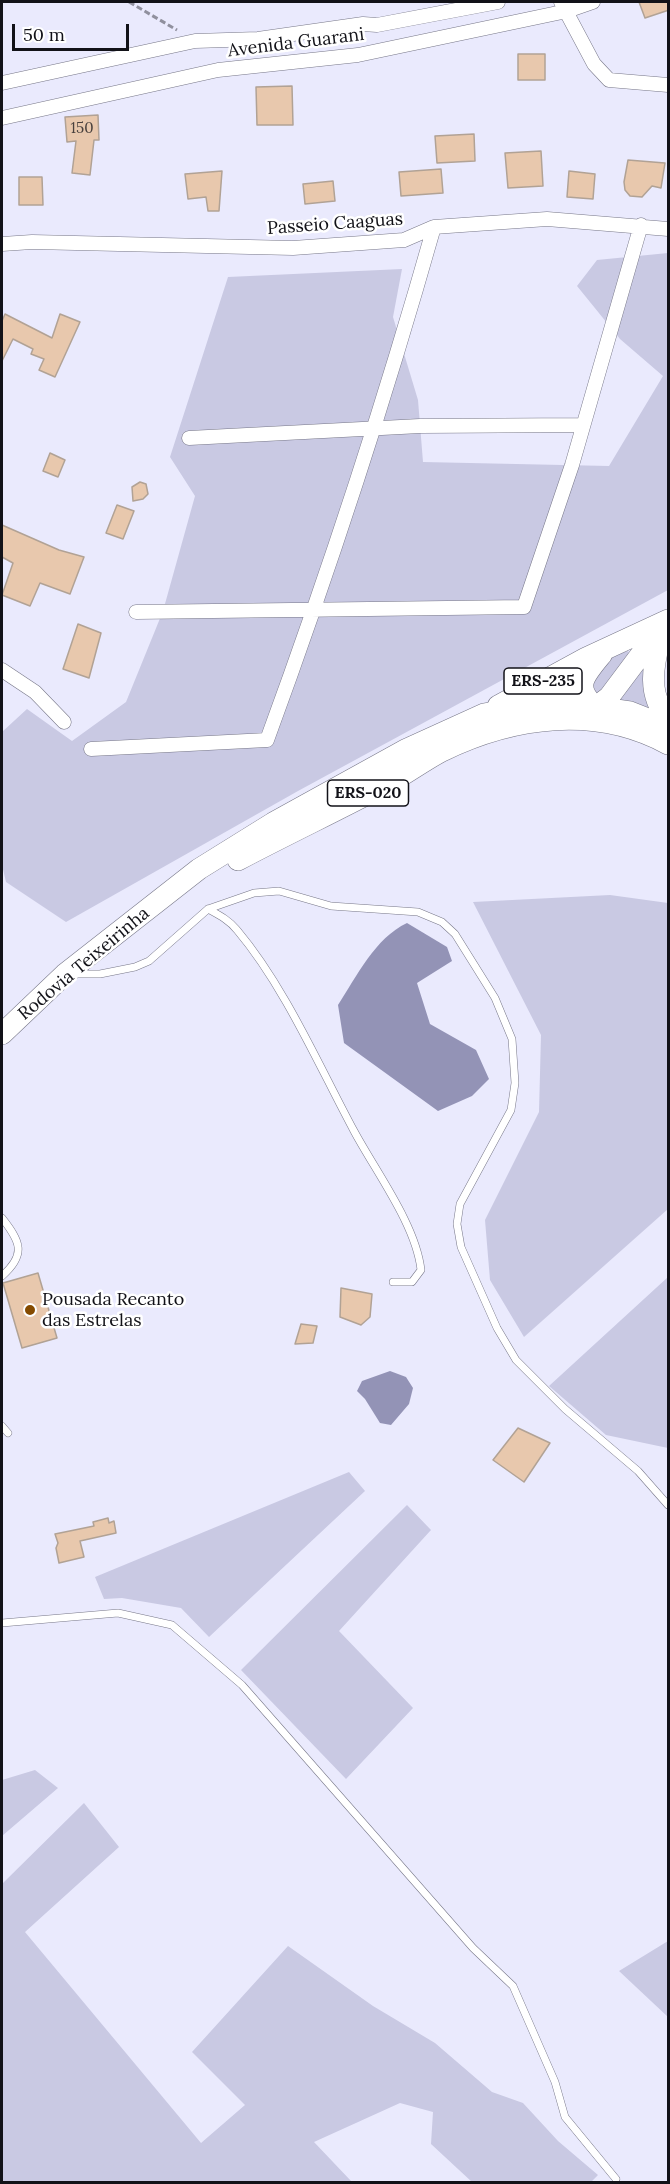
<!DOCTYPE html>
<style>
body{margin:0}
#map{position:relative;width:670px;height:2184px;overflow:hidden;background:#eaeafd;font-family:Lora,serif}
canvas{display:block}
.frame{position:absolute;inset:0;border:3px solid #121218;pointer-events:none}
.scale{position:absolute;left:12px;top:24px;width:117px;height:27px;box-sizing:border-box;border:3px solid #121218;border-top:0;padding-left:8px;font-size:18px;line-height:21px;white-space:nowrap;color:#121218;-webkit-text-stroke:4px #fff;paint-order:stroke}
</style>
<div id="map">
<canvas width="670" height="2184"></canvas>
<div class="frame"></div>
<div class="scale">50 m</div>
</div>
<script>
const ctx = document.querySelector('canvas').getContext('2d');
ctx.lineJoin = 'round';
function paint(path, color) { ctx.fillStyle = color; ctx.fill(path, 'evenodd'); }
function strokePath(path, color, width, dash) { ctx.strokeStyle = color; ctx.lineWidth = width; ctx.lineCap = dash ? 'butt' : 'round'; ctx.setLineDash(dash || []); ctx.stroke(path); }
function drawText(font, color, halo, rows, align = 'center') {
  ctx.font = font + ' Lora,serif'; ctx.lineWidth = 5; ctx.setLineDash([]); ctx.textBaseline = 'middle'; ctx.strokeStyle = halo; ctx.fillStyle = color; for (const [text, x, y, turn = 0] of rows) {
    ctx.save(); ctx.translate(x, y); ctx.rotate((+turn || 0) * Math.PI / 180); ctx.textAlign = isNaN(turn) ? turn : align; if (halo) ctx.strokeText(text, 0, 0); ctx.fillText(text, 0, 0); ctx.restore();
  }
}
const green = new Path2D(`
 M668,253v337l-370,201 -232,131 -60,-40 -4,-17v-133l25,-23 45,32 54,-39 37,-91 32,-115 -25,-39 58,-180 174,-8 -9,48 25,83 5,62 186,4 54,-90 -43,-37 -43,-53 20,-26z
 M628,651l2,4 -34,44 -5,-22c9,-14 21,-23 37,-26z
 M642,663l13,49 -39,-10z
 M610,895l58,8v306l-144,128 -34,-57 -5,-60 54,-108 2,-77 -68,-133z
 M668,1277v171l-62,-13 -57,-49z
 M349,1472l16,19 -156,146 -28,-29 -59,-10 -18,1 -9,-22z
 M407,1505l24,25 -92,101 74,77 -67,71 -105,-109z
 M35,1770l23,18 -56,48v-56z
 M84,1803l35,44 -94,85 176,211 44,-38 -53,-53 96,-106 85,60 62,37 57,49 31,11 35,38 40,34 -7,7h-119l-41,-38 2,-32 -33,-9 -86,39 38,40h-350v-298z
 M668,1941v76l-49,-46z`);
const water = new Path2D(`
 M407,923l40,24 5,14 -35,22 13,41 46,26 13,29 -17,17 -34,15 -94,-68 -6,-38c19,-29 37,-67 69,-82z
 M390,1371l16,6 7,11 -4,16 -18,21 -11,-2 -15,-24 -8,-8 5,-10z`);
const building = new Path2D(`
 M639,2h30v8l-24,8z
 M518,54h27v26h-27z
 M292,86l1,39h-36l-1,-38z
 M98,115l1,25h-5l-4,35 -18,-2 4,-32 -9,1 -2,-25z
 M474,134l1,27 -38,2 -2,-27z
 M541,151l2,35 -35,2 -3,-35z
 M628,160l37,3 -4,25 -9,-2 -10,11 -12,-1 -5,-6 -1,-8z
 M441,169l2,24 -42,3 -2,-24z
 M222,171l-3,40h-11l-2,-14 -18,2 -3,-25z
 M569,171l26,3 -2,25 -26,-2z
 M19,177h23l1,28h-24z
 M333,181l2,20 -30,3 -2,-20z
 M5,314l47,24 8,-24 20,8 -25,55 -16,-7 5,-11 -13,-5 2,-5 -20,-10 -11,22v-40z
 M50,453l15,7 -7,17 -15,-6z
 M140,482l6,2 2,10 -5,5 -10,2 -1,-14z
 M117,505l17,6 -11,28 -17,-6z
 M2,525l57,25 25,7 -14,37 -30,-11 -10,23 -28,-11 11,-32 -11,-6z
 M78,624l23,9 -12,45 -26,-9z
 M38,1273l19,65 -35,10 -19,-65z
 M341,1288l31,6 -2,23 -9,8 -21,-8z
 M301,1324l16,2 -4,17 -18,1z
 M518,1428l32,15 -26,39 -31,-22z
 M108,1518l1,5 5,-2 2,12 -36,8 4,16 -25,6 -3,-15 2,-5 -3,-9 39,-8 -1,-4z`);
const path = new Path2D(`
 M129,2l48,28`);
const service = new Path2D(`
 M208,909c11,6 21,11 29,21 48,57 82,136 117,201 22,41 62,94 67,139l-9,12h-19
 M74,974h26l35,-7 14,-6 59,-52 46,-16 25,-2 52,15 87,6 24,10 13,12 40,64 17,41 3,44 -4,27 -51,94 -3,20 4,23 36,81 19,32 49,49 73,62 30,34
 M2,1218c18,23 25,36 0,58
 M2,1426l6,7
 M2,1623l116,-10 54,12 70,60 231,263 40,38 42,96 10,35 51,62`);
const minor = new Path2D(`
 M561,2l33,62 15,16 59,5
 M2,83l193,-42 63,-2 105,-15 14,1 121,-23
 M2,118l216,-48 140,-15 209,-44 26,-9
 M2,244l30,-2 261,6 111,-8 30,-13 113,-8 121,10
 M189,438l231,-12 163,-1
 M136,612l388,-5 48,-142 69,-240
 M2,670l33,22 29,30
 M91,749l176,-9c62,-169 118,-340 167,-513`);
const primary = new Path2D(`
 M660,639c-7,27 -13,56 8,79
 M498,706l88,-48 82,-38
 M600,711c-28,-23 -18,-33 2,-57
 M588,713l21,-16 33,-44 18,-14 8,-12
 M238,860c49,-26 100,-50 149,-76 19,-10 36,-23 55,-33 72,-35 154,-46 226,-7
 M2,1034l63,-60 134,-105 74,-46 134,-74 77,-35 53,-10h37l56,8 38,15`);
const markers = [
 [30,1310,6,"#854b00"]
];
const numberNames = [
 ["150",82,129]
];
const shields = [
 [543,681,78],
 [368,793,81]
];
const shieldNames = [
 ["ERS-235",543,681],
 ["ERS-020",368,793]
];
const streetNames = [
 ["Avenida Guarani",296,43,-7],
 ["Passeio Caaguas",335,224,-4],
 ["Rodovia Teixeirinha",84,964,-40]
];
const poiNames = [
 ["Pousada Recanto",42,1300],
 ["das Estrelas",42,1321]
];
paint(green, '#c9c9e3');
paint(water, '#9393b6');
paint(building, '#e8c8ad');
strokePath(building, '#b1a295', 1.5);
strokePath(service, '#778', 8);
strokePath(minor, '#778', 15);
strokePath(primary, '#778', 22);
strokePath(path, '#90909e', 3, [6, 3]);
strokePath(service, '#fff', 7);
strokePath(minor, '#fff', 14);
strokePath(primary, '#fff', 21);
for (const [x, y, r, color] of markers) { const dot = new Path2D(); dot.arc(x, y, r, 0, 2 * Math.PI); ctx.fillStyle = color; ctx.fill(dot); strokePath(dot, '#fff', 2); }
drawText('15px', '#48403d', null, numberNames);
for (const [x, y, w] of shields) { const box = new Path2D(); box.roundRect(x - w / 2, y - 13, w, 26, 4.5); ctx.fillStyle = '#fff'; ctx.fill(box); strokePath(box, '#121218', 1.5); }
drawText('bold 16px', '#121218', null, shieldNames);
drawText('18px', '#121218', '#fff', streetNames);
drawText('18px', '#121218', '#fff', poiNames, 'left');
</script>
